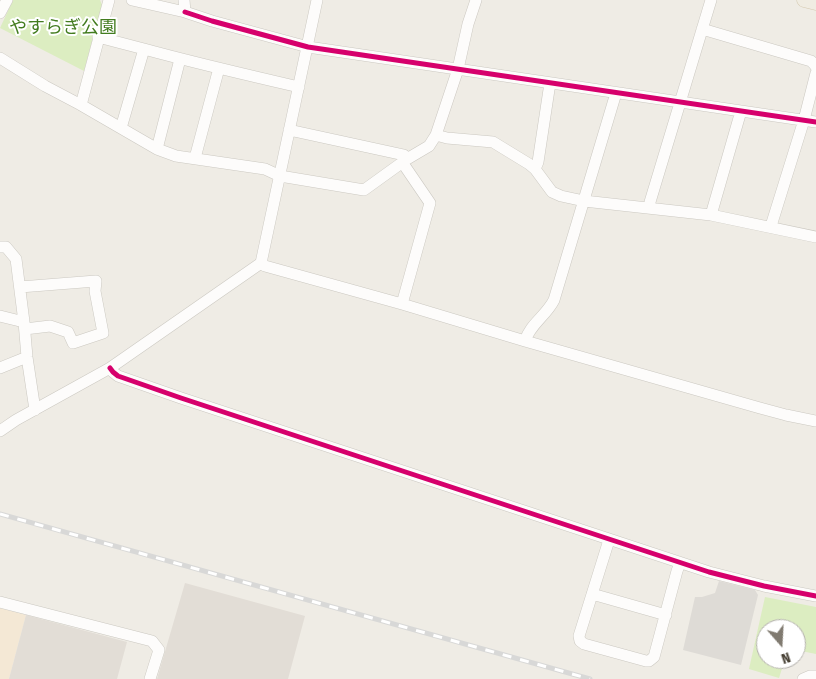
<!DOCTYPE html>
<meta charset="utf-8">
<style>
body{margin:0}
#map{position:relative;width:816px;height:679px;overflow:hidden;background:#efece5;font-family:"Fira Sans Condensed",sans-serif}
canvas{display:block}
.north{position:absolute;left:756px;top:619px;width:50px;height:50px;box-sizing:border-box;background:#fff;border:1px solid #b4b1ad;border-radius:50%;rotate:161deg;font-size:14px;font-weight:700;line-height:20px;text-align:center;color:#443d31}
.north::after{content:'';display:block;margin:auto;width:18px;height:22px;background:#807a70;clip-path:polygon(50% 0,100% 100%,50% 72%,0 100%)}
</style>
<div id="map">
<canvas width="816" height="679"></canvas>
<div class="north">N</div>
</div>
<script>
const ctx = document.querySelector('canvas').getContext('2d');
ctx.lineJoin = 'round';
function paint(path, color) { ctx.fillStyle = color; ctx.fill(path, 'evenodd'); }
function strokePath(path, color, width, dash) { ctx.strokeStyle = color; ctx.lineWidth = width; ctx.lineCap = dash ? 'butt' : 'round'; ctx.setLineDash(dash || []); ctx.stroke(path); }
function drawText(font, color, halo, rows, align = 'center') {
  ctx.font = font + ' "Fira Sans Condensed","Noto Sans JP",sans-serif'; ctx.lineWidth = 4; ctx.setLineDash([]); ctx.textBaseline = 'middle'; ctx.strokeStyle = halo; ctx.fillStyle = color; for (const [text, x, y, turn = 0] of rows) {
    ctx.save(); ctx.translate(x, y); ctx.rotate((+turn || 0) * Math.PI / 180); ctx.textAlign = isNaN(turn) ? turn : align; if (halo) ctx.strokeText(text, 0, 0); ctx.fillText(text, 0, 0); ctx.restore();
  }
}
const commercial = new Path2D(`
 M0,608l26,7 -17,64h-9z`);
const industrial = new Path2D(`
 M185,583l120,33 -17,63h-131z
 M26,615l101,27 -10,37h-108z`);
const green = new Path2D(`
 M13,0h87l2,5 -18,66 -84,-43z
 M765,597l51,10v47l-20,-4v-21h-30v30h19l-6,19 -30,-9z`);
const parking = new Path2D(`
 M719,581l36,9 3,5 -17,70 -58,-15 12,-53h7l13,-4z`);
const minor = new Path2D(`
 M132,0l53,12 -1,-12
 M185,12l27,9 96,26 508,75
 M0,13l7,-13
 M702,29l109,32 3,3 2,3
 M98,37l46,12 -23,79
 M144,49c51,14 103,26 155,38
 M0,58l45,28 36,19 76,44 19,7 89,13 15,7 84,14 43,-31 22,-13 7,-11 22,-66 10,-45 8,-24
 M81,105l28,-105
 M289,130l115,25 3,4
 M436,135l11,3 46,4 36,22 6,5 17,23 9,4 23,5 127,14 105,22
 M157,149l23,-90
 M195,158l24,-90
 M535,169l3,-7 12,-79
 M650,208v-6l61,-202
 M711,215l30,-104
 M771,226l33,-106 12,-47
 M0,247h6l10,12 8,63 3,35 8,53
 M261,263l4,3 137,38 123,37 235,67 26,7 30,6
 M20,287l76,-6 -1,10 8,42 -30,10 -5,-11 -18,-6 -25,3
 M402,304l28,-101 -28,-41
 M0,316l24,6
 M525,341c5,-17 21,-25 29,-41l62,-207
 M0,368l27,-11
 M110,368l3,4 5,4 63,22 528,174 55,14 52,10
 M0,431l16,-11 94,-52 151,-105 56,-263
 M609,540l-30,96 1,5 4,3 62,17h3l5,-4 23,-86 3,-8
 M592,594l74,21
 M0,602l152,39 7,9 -9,29
 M803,679l7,-3h6`);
const major = new Path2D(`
 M804,0l12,3`);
const rail = new Path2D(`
 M0,514l590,165`);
const cycleway = new Path2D(`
 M185,12l27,9 96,26 508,75
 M110,368l3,4 5,4 63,22 528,174 55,14 52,10`);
const parkNames = [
 ["やすらぎ公園",63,28]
];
paint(commercial, '#f4e8d5');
paint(industrial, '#e2ddd6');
paint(green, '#dcedc1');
paint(parking, '#dedbd6');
strokePath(minor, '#cbc8c1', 12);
strokePath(major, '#d4c9b0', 15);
strokePath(minor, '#fdfcfb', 11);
strokePath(major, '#f0ece2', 14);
strokePath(rail, '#d8d8d7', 5);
strokePath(rail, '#fff', 3, [9]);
strokePath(cycleway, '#d6006c', 5);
drawText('18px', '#437c1f', '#fff', parkNames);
</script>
